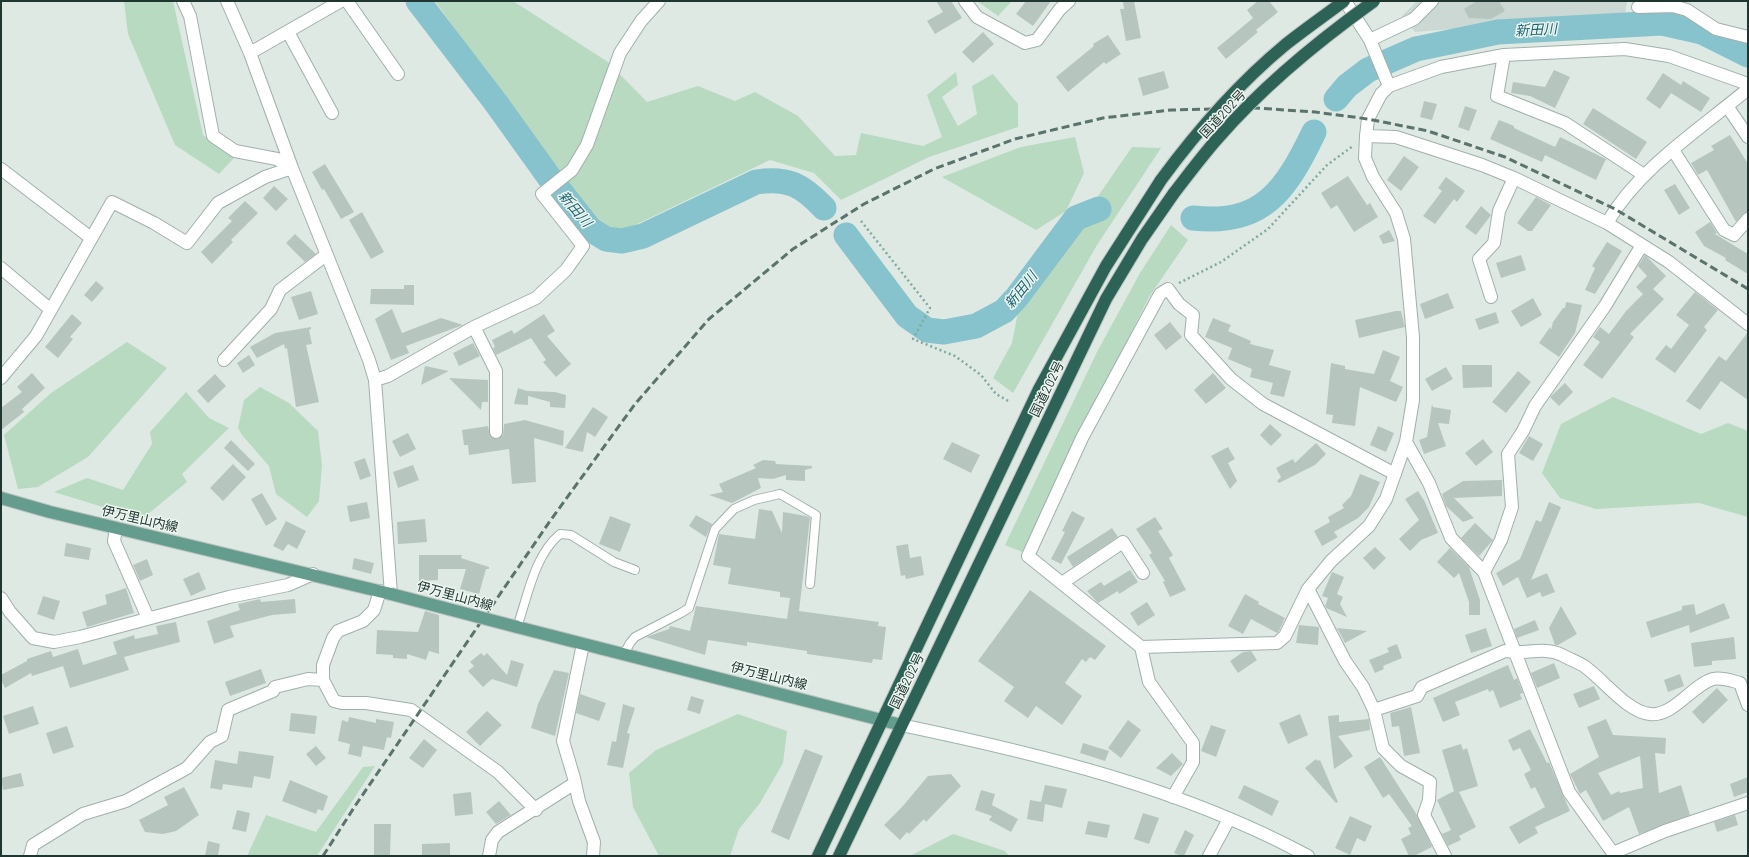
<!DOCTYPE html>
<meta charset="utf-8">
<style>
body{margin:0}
#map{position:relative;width:1749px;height:857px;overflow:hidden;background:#dee9e4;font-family:Barlow,sans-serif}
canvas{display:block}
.frame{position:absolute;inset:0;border:2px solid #203731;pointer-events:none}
</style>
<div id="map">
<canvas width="1749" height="857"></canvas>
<div class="frame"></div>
</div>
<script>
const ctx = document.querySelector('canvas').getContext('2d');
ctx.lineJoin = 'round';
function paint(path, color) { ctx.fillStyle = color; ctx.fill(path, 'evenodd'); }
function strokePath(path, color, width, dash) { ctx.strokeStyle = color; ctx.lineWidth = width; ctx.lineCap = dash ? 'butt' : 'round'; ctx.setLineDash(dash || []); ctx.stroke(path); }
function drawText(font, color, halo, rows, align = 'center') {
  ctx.font = font + ' Barlow,"Noto Sans JP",sans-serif'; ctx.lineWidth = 3; ctx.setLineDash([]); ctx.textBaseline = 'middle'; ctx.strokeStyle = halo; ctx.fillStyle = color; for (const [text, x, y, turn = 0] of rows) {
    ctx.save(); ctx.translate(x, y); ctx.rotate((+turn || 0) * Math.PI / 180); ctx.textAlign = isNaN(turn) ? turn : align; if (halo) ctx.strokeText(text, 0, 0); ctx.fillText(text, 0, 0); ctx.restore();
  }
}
const built = new Path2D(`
 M1417,1h210l-2,14 -210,17 -13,-16z`);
const green = new Path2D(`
 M124,1h49l30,134 31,23 -15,16 -44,-29 -47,-111z
 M435,1h78l95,61 39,40 51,-16 37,15 20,-9 43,24 37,40 21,-1 5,-22 62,13 19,-9 -15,-42 29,-23 2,13 -16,12 16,29 19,-12 -5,-28 21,-12 25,30v23l-89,30 -88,43 -27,-27 -44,-13 -141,68 -16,2 -20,-9z
 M977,1h35l-14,15z
 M1075,137l9,36 -18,38 -30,19 -94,-53 79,-30z
 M1132,147l29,1 -64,97 -84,148 -20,-15 19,-35 6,-31z
 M1171,225l17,15 -39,57 -127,255 -17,-7 92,-193 43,-79z
 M127,342l40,26 -79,89 -50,30 -20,2 -14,-54 47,-42z
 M260,387l29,16 29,28 4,35 -3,35 -12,16 -31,-23 -7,-28 -27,-31 -4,-7 6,-28z
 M186,392l23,26 20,10 -47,46 5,8 -45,37 -88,-27 33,-14 36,12 29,-46 -2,-12z
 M1613,397l88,37 27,-11 20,8v86l-49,-14 -103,6 -36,-11 -18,-25 19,-49z
 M738,714l49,17 -4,32 -23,40 -21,26 -9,27h-71l-26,-49 -4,-34 27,-23z
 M375,766l-58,90h-70l19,-41 50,17 47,-65z
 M953,834l52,17 4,5h-99z`);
const river = new Path2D(`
 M418,1l78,102 53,74 41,52 16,10 16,2 21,-5 113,-54c32,-5 46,3 68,26
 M1336,99l11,-13 21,-16 48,-21 82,-17 164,-9 40,9 46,23
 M1193,218c70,8 93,-28 121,-86
 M846,235l61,81 20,14 17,2 32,-6 28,-15 13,-14 59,-79 23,-9`);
const building = new Path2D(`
 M936,1h15l11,17 -27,16 -8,-13 16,-9z
 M1026,1h25l-18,25 -17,-12z
 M1123,1h11l7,37 -15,3 -6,-32h4z
 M1258,1h11l9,11 -22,18 2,2 -32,27 -9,-11 36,-30 -6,-8z
 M1477,1h22l6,10 -14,8 -22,-1 -5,-9z
 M983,32l11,12 -21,19 -11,-11z
 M1108,35l13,19 -15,10 -2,-2 -36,30 -12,-15 38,-31 -1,-2z
 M1554,70l16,7 -15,31 -25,-12 -19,-3 2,-11 32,5z
 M1164,71l5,17 -26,8 -5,-18z
 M1663,73l18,12 2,-4 27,17 -9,14 -30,-19 -11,16 -14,-10z
 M1424,101l13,3 -5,16 -12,-3z
 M1465,106l12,4 -8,21 -11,-4z
 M1593,108l54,34 -11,17 -53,-35z
 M1499,120l15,6v2l41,19 5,-10 44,21 2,1 -10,21 -51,-25 -3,7 -52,-23z
 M1730,135l18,29v48l-5,2 -7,8 -29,-52 -9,5 -7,-12 23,-13 -3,-4z
 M1404,156l15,11 -18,24 -14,-11z
 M325,164l29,48 -13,7 -17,-30 -2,1 -10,-18z
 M1348,176l19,29 3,-2 8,14 -24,15 -17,-27 -6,4 -10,-16z
 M1446,177l19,14 -8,11 -3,-3 -19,25 -12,-8 19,-25 -4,-3z
 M1675,184l15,24 -11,7 -15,-25z
 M274,186l14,13 -12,12 -13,-13z
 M1536,197l15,8 -19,26h-4l-11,-8z
 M245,201l13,12 -27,27 2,2 -21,22 -11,-12 31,-31 -4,-3z
 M1481,206l10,9 -15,20 -11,-8z
 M362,212l22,40 -13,7 -22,-39z
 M1710,222l7,11 -2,1 33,20v20l-23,-14 1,-2 -22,-12 -9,-14z
 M1389,230l6,11 -12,3 -4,-8z
 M295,234l21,20 -11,8 -19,-19z
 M1607,242l15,9 -27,43 -10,-4 10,-22 -3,-2z
 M1521,255l5,15 -25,8 -5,-15z
 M1645,255l21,21 -13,13 11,10 -34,35 4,3 -32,42 -19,-14 17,-23 -7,-5 7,-10 9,7 17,-23 17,-17 -7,-7 11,-11 -9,-10z
 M96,281l8,7 -12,14 -8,-7z
 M404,285h10v20l-44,-1 1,-15h33z
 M311,291l7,23 -19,6 -8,-23z
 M1695,292l23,18 -14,17 3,3 -32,43 -20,-14 11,-14 5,4 18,-24 -13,-10z
 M1448,293l6,15 -29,11 -5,-15z
 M1533,298l9,17 -21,12 -10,-16z
 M1566,302l16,3 -7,28 -16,24 -20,-14 11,-16 1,3 2,-8 10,-14h2z
 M392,309l10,24 39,-15 22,7 -57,21 3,7 -18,7 -16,-41z
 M1396,311h5l4,16 -46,11 -4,-18z
 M1496,312l3,11 -20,7 -4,-11z
 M72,314l10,9 -12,14 3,2 -15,19 -13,-11z
 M544,314l11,17 -8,5 24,28 -15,13 -13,-15 3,-2 -15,-22 -35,17 -3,-7 2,-1 -3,-7 20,-10 2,4z
 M1213,318l18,7 -3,6 23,10 -1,3 24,6 -5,15 22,6 -7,26 -14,-3 3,-11 -23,-6 2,-8 -24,-10 4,-11 -27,-11z
 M1170,322l12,15 -16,13 -12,-15z
 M311,327v2l-2,1 3,14 -6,1 13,57 -23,5 -9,-59 -2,1 -1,-5 -27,14 -7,-11 25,-14z
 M1748,332v68l-27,-19 -21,29 -14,-9 33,-45 7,5z
 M473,343l7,13 -21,10 -6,-13z
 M1383,350l17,7 -10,24 13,6 -7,15 -36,-15 -5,39 -23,-3 1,-8 -7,-1 5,-51 14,3v3l29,5z
 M249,355l6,10 -12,8 -6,-10z
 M1462,365h30v22l-29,1z
 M425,366l24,5 -28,14z
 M1446,367l7,12 -21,12 -7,-12z
 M1518,371l13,11 -25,31 -14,-11z
 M32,373l13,15 -23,21 2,3 -23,18v-22l21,-16 -5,-5z
 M1213,373l13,15 -20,16 -12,-14z
 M215,374l11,12 -18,17 -11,-12z
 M449,378l39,2v22h-6l-1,8z
 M1565,383l8,9 -14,14 -9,-9z
 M518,388l9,3 28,1 11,3 -1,13 -15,-1v-5l-22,-6v9l-14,-1z
 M1432,404l1,3 18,3 -2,14 -11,-1 8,23 -22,8 -5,-14 8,-3z
 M593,407l15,10 -13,20 -8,-5 -4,20 -18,-4z
 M525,420l39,11 -1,15 -29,-8 2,44 -24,2 -3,-35 -40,6 -1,-10h-4l-2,-15 26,-4 2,10 6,3 7,-4 1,-11z
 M1270,424l12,11 -11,11 -11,-11z
 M1378,426l16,7 -8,19 -16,-7z
 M408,433l8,16 -16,8 -8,-16z
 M1529,436l14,8 -10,17 -14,-8z
 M1483,439l10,13 -17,14 -11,-13z
 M231,440l24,24 -7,7 -24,-23z
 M952,442l28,13 -9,18 -28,-14z
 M1316,443l10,11 -11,11 -36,18 -2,-2 4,-4 -5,-9 17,-9 2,4z
 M1228,447l7,12 -7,4 9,18 -7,8 -19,-33z
 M365,458l6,18 -11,4 -6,-18z
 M763,460l12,1 1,3 36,2v2l-7,2v11l-19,-1v-5l-13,4 -15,-1 3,10 -29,15 -23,-8 14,-3 -4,-8 37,-16 -3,-3z
 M233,464l13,13 -23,24 -13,-13z
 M413,465l6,15 -21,8 -5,-16z
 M1360,474l20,8 -11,25 -11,11 -24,14 4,5 -16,9 -8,-15 16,-9 -2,-5 16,-9 -2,-3 9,-9z
 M1502,480v16l-48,2 20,20 -11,4 -17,-16 -4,-12 21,-13z
 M1418,491l7,11 13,31 -17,7 -11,11 -11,-12 20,-19 -14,-21z
 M262,493l15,26 -11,7 -15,-27z
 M367,502l3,16 -20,4 -3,-16z
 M1549,502l12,5 -30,73 16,-7 8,19 -13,5 -2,-5 -13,6 -9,-21 -15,9 -7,-13 24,-14 16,-39 5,2z
 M759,509l13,2 10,22 1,-21 23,4 4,2 -11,93 80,11 -1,4 8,1 -4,33 -9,-1 -1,4 -65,-9v-3l-60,-9v4l-39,-6 -3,15 -59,-18 23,-8 1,-3 20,5 6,-25 91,13 3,-21 -10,-1v-5l-52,-8 3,-16 -18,-3 6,-31 36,5z
 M1072,511l13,7 -24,46 -10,-5 14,-27 -3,-1z
 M696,515l16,9 -6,13 -17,-11z
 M610,516l21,8 -11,28 -21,-8z
 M1155,517l8,12 -5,2 15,24 -4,3 17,32 -16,7 -7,-15 2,-1 -16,-26 3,-2 -16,-24z
 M425,519l2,23 -29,2 -1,-22z
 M286,521l20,10 -9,18 -9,-5 -5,7 -10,-5z
 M1475,523l18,17 -14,16 -18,-18z
 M1112,528l6,9 -45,30 -6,-10z
 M66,543l25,5 -2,12 -25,-4z
 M908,544l2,14 11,-2 3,19 -18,4 -1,-4 -4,1 -5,-30z
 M1375,547l11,11 -12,12 -11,-12z
 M1450,548l19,19 11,33v15h-11v-13l-10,-29 -5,5 -17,-16z
 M419,555h43l-1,3 28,9v2h-3l-7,25 -19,-5 6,-20h-28v11l-19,1z
 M354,558l20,5 -3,11 -19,-5z
 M147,559l6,16 -13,6 -7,-16z
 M1130,570l8,12 -19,12 -1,-3 -20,12 -11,-12 14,-9 3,4z
 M199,572l7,17 -15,7 -8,-17z
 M1332,572l12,5 -7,17 6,3 -3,7 7,13 -21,-9 -1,-2 3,-8 -6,-2z
 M126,588l8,25 -47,14 -5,-15 25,-8 -2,-9z
 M1030,590l76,56 -11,14 -5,-3 -4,5 -4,-3 -17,24 17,13 -20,29 -26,-19 -8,12 -24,-17 10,-14 -36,-26z
 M1245,594l14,8 -1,2 27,14 -6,13 -2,2 -26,-14 -8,15 -15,-8z
 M43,596l17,5 -6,19 -17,-6z
 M260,599l1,3 34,-3 1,14 -24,2 -42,11 4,11 -20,7 -7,-23 33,-11 -2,-6z
 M1147,602l8,13 -17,11 -8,-13z
 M1724,603l6,15 -40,15 -1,-8 -38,13 -5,-16 36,-12v-4l12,-2 2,11z
 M1561,606l16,28 -19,11h-3l-6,-17z
 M425,611l14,4v39l-10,-3 -3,9 -19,-6v5l-14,-1v-3l-17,-1 1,-24 41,2z
 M1535,620l4,10 -22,8 -3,-9z
 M176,622l4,20 -56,15 5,13 -59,18 -7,-22 -31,10 -1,-3 -26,15 -4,-8v-5l26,-14v-2l24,-8 2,6 25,-8 5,16 34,-11 -4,-12 21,-7 1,4 23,-5 -2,-8z
 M1299,625l20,2 -1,18 -22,-2z
 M1337,628l30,3 -22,12z
 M1486,628l6,18 -21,7 -6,-18z
 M1734,637l2,22 -24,2v4l-18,2 -3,-24z
 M1397,644l5,14 -19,8 1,3 -9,4 -6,-13 20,-8 -2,-4z
 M1251,651l6,9 -19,13 -8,-12 13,-9z
 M481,653l3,3 3,-3 20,22 4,-15 13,4 -7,23 -25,-8 -9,8 -15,-16 6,-5 -4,-4z
 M1554,663l6,15 -23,10 -6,-15z
 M1508,665l6,15 3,-2 6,15 -3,1 2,5 -22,9 -7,-18 -4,2 -1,-3 -33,13 5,13 -17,7 -10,-24z
 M261,669l5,14 -36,13 -5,-14z
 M554,670l15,3 -14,63 -24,-8 7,-24z
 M1680,674l4,12 -16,6 -4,-12z
 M1594,686l6,13 -21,9 -6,-14z
 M1717,688l11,12 -25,24 -11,-12z
 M580,694l26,9 -7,18 -23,-8z
 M691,696l13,4 -4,14 -13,-4z
 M623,704l12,4 -8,25 3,1 -7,34 -16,-3 5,-24 4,1z
 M33,706l6,18 -30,10 -6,-18z
 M1411,707l9,46 -16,3 -5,-30 -7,1 -2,-14z
 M487,711l15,14 -22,21 -14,-14z
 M291,713l26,3 -2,18 -26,-3z
 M1300,714l8,21 -20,9 -9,-21z
 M1339,715v7l30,-3 1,11 -32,6 15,20 -19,13 -6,-53z
 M349,717l27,6v-4l18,3 -3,16 -4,-1 -3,13 -21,-4 -2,11 -13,-3 2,-10 -12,-3 4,-21 6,2z
 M1606,719l7,16 53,3 -1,16 -10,-1 4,40 22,-8 9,30 -51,19 -10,-27 -26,14 -17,-31 -6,4 -10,-20 29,-17 -12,-30zM1640,756l3,32 -23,5 -1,-2 -8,4 -13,-22z
 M1128,720l13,10 -20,28 -13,-10z
 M1211,725l15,5 -10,27 -15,-6z
 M67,726l7,21 -21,7 -7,-21z
 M1530,729l17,34 2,-1 21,49 -35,16 3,6 -19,11 -10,-17 36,-20 -10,-20 -4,2 -7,-15 7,-4 -11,-22 -7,3 -5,-11z
 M424,739l13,11 -14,18 -14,-10z
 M1083,743l26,8 -4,10 -25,-8z
 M1461,744l2,6 4,-2 11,38 -19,6 17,35 -17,9 2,4 -13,6 -6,-12 9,-4 -14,-30 17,-9 -12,-41z
 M316,746l10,12 -10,8 -10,-12z
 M805,749l18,7 -34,84 -18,-8z
 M239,751l35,5 -4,23 -16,-3 -2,12 -29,-4 -1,6 -12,-2 5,-28 22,4z
 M1172,753l11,11 -12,12 -15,-8z
 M1380,757l37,58 15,32 -18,9h-5l-8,-17 10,-5 -3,-6 4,-2 -23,-32 -6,4 -19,-31z
 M1316,759l2,2 2,-1 18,42 -2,1 -31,-35z
 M21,773l3,13 -21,4 -2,-12z
 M951,774l10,12 -35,36 -2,-3 -15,15 -2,-2 -7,8 -16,-15 18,-18 26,-31z
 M1748,777v15l-14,5 -4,-13z
 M290,780l38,16 -5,15 -5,-2 -2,5 -34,-13z
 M1045,785l22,4 -5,19 -17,-4 -2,18 -16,-3 3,-19 11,2z
 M1244,785l35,16 -7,15 -34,-18z
 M184,787l15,28 -23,16 -13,3 -18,-2 -6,-12 29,-15 -4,-8z
 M981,790l14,4 -3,11 26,14 -7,13 -22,-12 3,-4 -17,-6z
 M471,792l2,22 -18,2 -2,-22z
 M499,801l12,14 -15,9 -10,-12z
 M237,810l13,3 -4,19 -14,-3z
 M1143,813l16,5 -10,26 -15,-5z
 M1735,815l3,10 -21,7 -3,-10z
 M1350,816l22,10 -7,16 -8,-4 -7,17 -15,-7z
 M1088,821l22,4 -3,13 -22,-4z
 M374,824h17l-1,32h-16z
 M1185,830l9,5 -10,21h-3l-7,-3z
 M208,841l12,3 -2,12h-13z
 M450,843v13h-28v-12z`);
const path = new Path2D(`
 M861,221l69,87 -17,31 42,17 26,19 15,19 14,8
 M1179,283l42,-21 47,-33 59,-64 26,-19`);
const lane = new Path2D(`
 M517,627c11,-31 17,-71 43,-93l11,1 43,27 21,8
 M624,654l6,-11 5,-6 46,-24 8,-5 26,-79 19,-20 20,-9 26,-6 36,21 -6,69`);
const street = new Path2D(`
 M183,1l7,15 23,120 22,15 42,8 15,9
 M227,1l23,52 42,115 77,192 6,20 16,214
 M347,1l51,73
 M965,1l12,16 48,26 12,-3 23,-31 9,-8
 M1345,1l25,39 19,46
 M1638,7l35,-1 14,4 29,19 32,8
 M288,32l44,81
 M1370,40l44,-21 18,-18
 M250,53l91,-52
 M1504,55l-7,41 68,27 79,52
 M1727,106l21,31
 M1366,136l30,1 86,28 32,13 93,45 62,39 79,62
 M1673,150l51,80 10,5 14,-16
 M1,169l90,69
 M1607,223c32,-55 93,-94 141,-134
 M1,268l50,42
 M1491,297l-12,-38 15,-16 5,-32 15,-33
 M474,327l22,44v61
 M224,360l47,-51 9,-19 46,-35
 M1,378l35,-42 76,-134 42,21 33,20 31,-40 47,-26 27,-9
 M375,380l13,-4 86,-49 62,-29 30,-28 17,-24 -41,-52 30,-24 15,-25 33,-92 21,-32 18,-20
 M1406,442l23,41 22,55 33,34 85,220 44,61 52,-22 83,-28
 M116,528l-2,13 34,77
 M1484,572l17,-32 11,-33 -4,-53 15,-23 12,-25 70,-100 37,-61
 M1062,583l61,-41 20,31
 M1308,589l37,72 18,26 11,23 9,38 18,18 29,16 -1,18 -5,15 21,41
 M380,591l-6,19 -11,11 -25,10 -5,7 -10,27v15l11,21 8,2h24l45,7 87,62 38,38
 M1,598l9,14 23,26 21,4 26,-5 149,-40 59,-12 25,-11
 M583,644l-20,97 11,37 5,23 15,41 -1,14
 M1141,647l-113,-91 54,-118 78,-144 8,-5 11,15 14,11 -2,20 40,44 32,25 132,70
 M1374,710l43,-14 5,-9 83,-36c19,4 39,-5 57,4 7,4 16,7 22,11 19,13 43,46 66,48 23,3 42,-29 63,-35 9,-2 19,2 27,4l8,22
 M1173,797l20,-35v-19l-44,-61 -8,-35 136,-4 8,-7 23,-47 23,-28 38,-35 17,-27 20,-57 7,-42v-63l-9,-98 -8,-26 -23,-36 -8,-19 1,-22 2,-17 13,-25 8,-8 52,-19 63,-12 121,-6 44,7 79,28
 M30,856l3,-11 50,-31 43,-13 61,-33 23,-26 12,-6 6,-26 45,-19 2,-4 33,-8 15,1
 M489,856l3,-16 6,-8 77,-49
 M1209,856l20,-37`);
const secondary = new Path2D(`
 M901,725c139,29 281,63 407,131`);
const primary = new Path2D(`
 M1,498l49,14 341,82
 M517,627l384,98`);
const highway = new Path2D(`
 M818,856l221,-467 67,-123 55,-86
 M839,856l267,-557 36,-60 32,-46`);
const rail = new Path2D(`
 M323,856l32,-50 195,-285 85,-117 74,-85 84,-70 71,-45 70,-35 81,-30 88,-21 68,-8 85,-2 59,4 53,7 60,12 77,26 110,52 133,80`);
const primaryBridge = new Path2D(`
 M391,594l126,33`);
const highwayBridge = new Path2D(`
 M1161,180c36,-49 77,-96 124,-135 19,-15 39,-29 59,-44
 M1174,193c14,-18 28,-37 44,-55 45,-52 100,-97 156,-137`);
const streetNames = [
 ["国道202号",1223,114,-47],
 ["国道202号",1047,389,-64],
 ["伊万里山内線",140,519,13],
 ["伊万里山内線",455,596,15],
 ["伊万里山内線",769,676,14],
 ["国道202号",907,681,-64]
];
const waterNames = [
 ["新田川",1536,30,-3],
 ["新田川",575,209,50],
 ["新田川",1021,290,-51]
];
paint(built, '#ccd8d3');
paint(green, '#b7dac0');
strokePath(river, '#87c3cc', 25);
paint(building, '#b6c6bf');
strokePath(lane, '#a1b0ab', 10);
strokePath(street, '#a1b0ab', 14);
strokePath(secondary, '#9eb4ab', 14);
strokePath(primary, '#bcc3c1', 14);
strokePath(highway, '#bcc3c1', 14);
strokePath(path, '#7fab9d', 2.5, [2, 3]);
strokePath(lane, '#fff', 8);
strokePath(street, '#fff', 12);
strokePath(secondary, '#fff', 12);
strokePath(primary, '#649d8d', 12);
strokePath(highway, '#2d6256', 12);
strokePath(rail, '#5a736c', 3, [8, 4]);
strokePath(primaryBridge, '#bcc3c1', 14, []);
strokePath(highwayBridge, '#bcc3c1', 14, []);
strokePath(primaryBridge, '#649d8d', 12);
strokePath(highwayBridge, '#2d6256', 12);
drawText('13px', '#203731', '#eef6f2', streetNames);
drawText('italic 14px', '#1e6470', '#eef6f2', waterNames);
</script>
